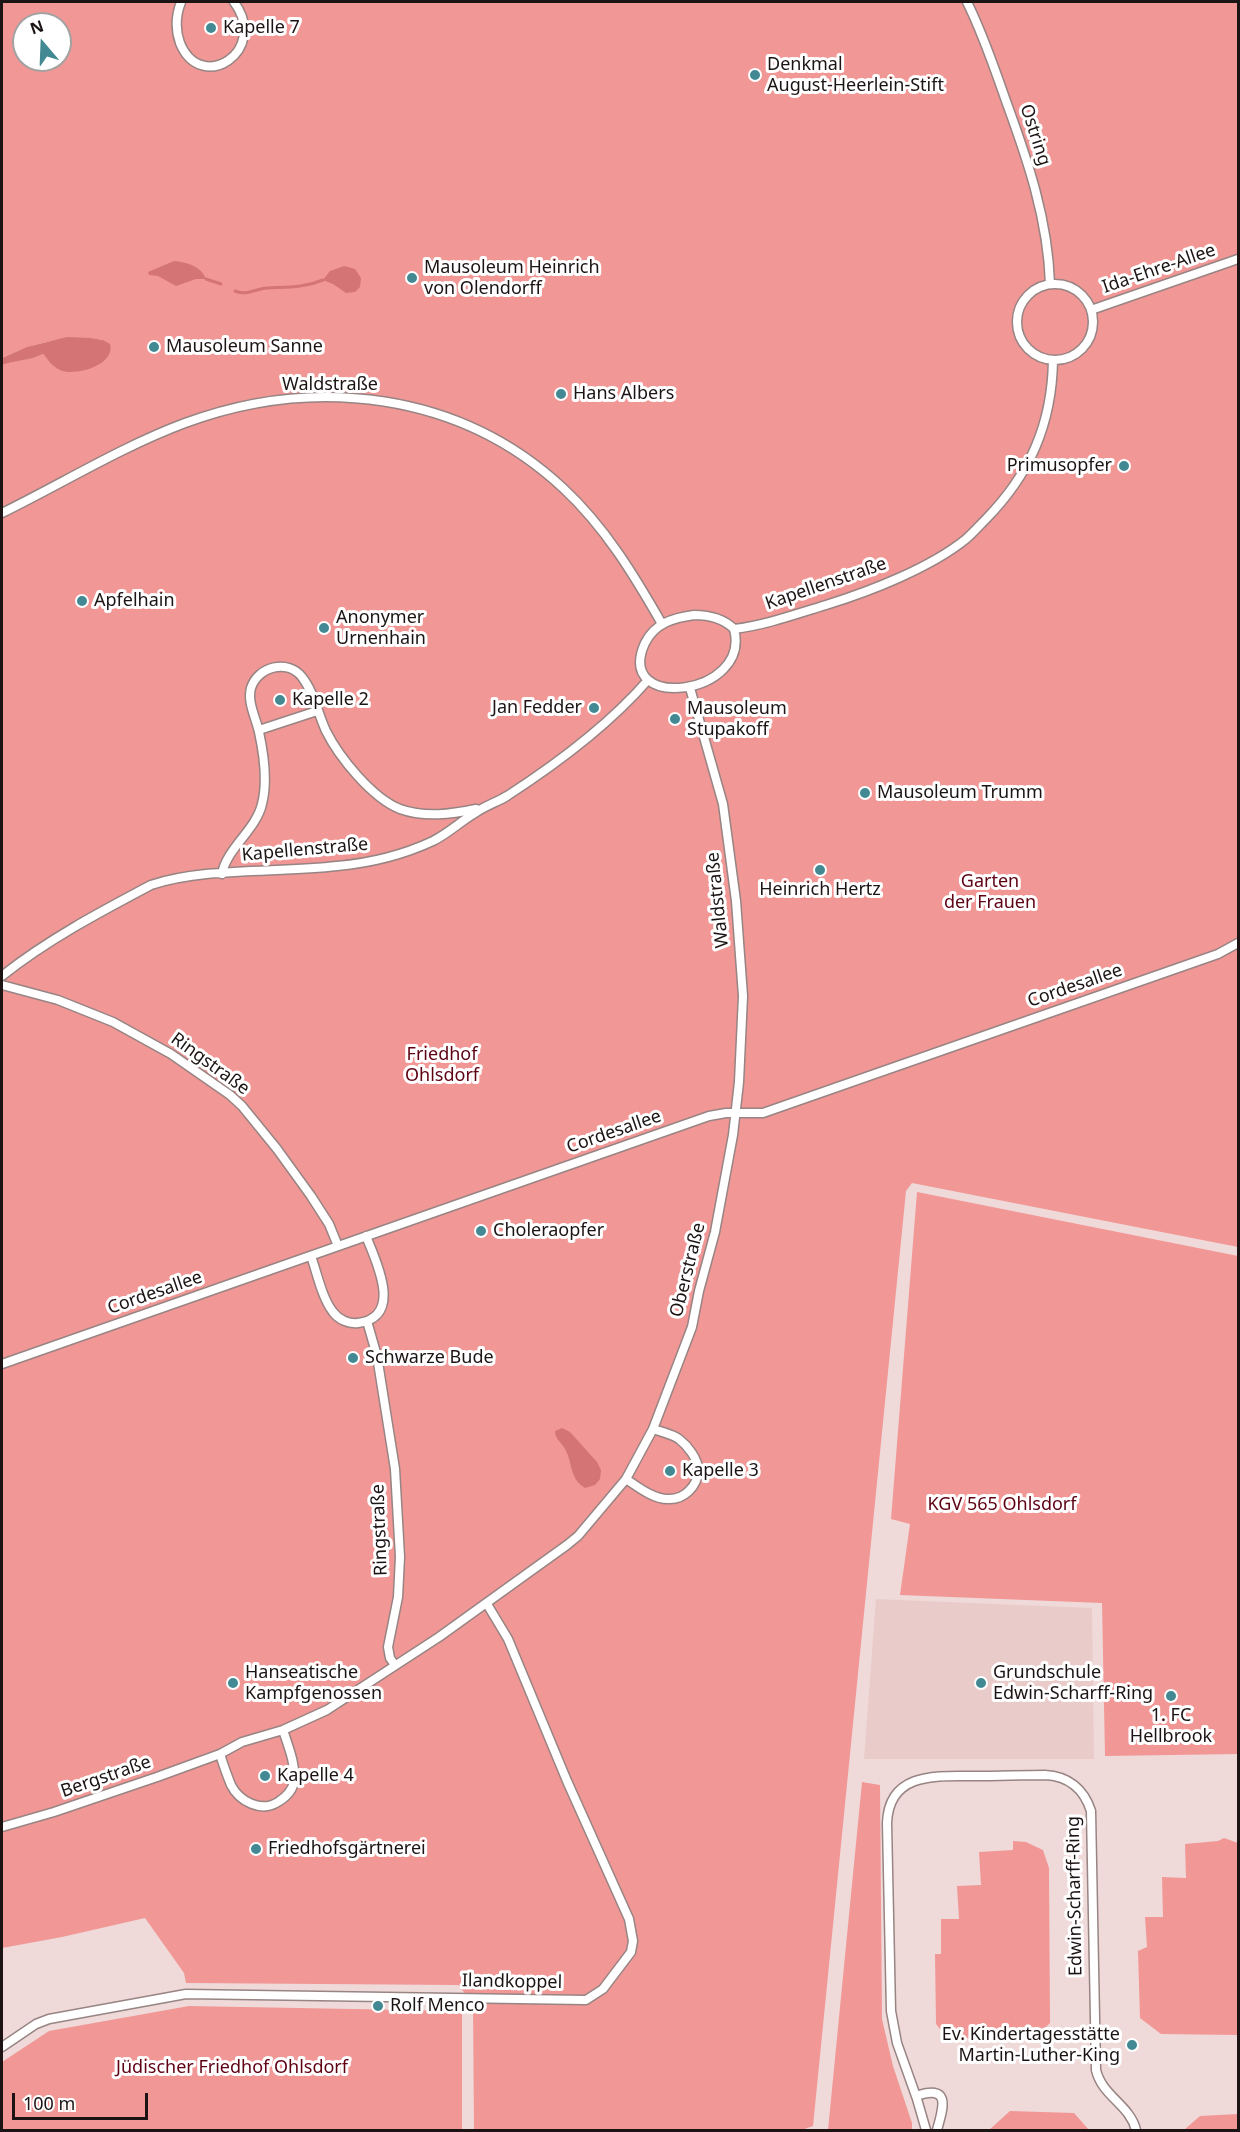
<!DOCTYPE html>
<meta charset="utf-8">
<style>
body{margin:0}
#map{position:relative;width:1240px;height:2132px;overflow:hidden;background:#efdad9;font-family:"Noto Sans",sans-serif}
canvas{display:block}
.frame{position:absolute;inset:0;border:3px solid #1c1414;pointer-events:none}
.north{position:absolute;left:12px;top:12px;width:60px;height:60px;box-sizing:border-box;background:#fff;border:2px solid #a4a1a1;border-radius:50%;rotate:341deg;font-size:16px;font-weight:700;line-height:24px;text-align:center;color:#1c1414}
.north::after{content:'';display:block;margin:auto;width:21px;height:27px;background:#428993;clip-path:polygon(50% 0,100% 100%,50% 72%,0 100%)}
.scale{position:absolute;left:12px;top:2093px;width:136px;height:27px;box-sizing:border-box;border:3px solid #1c1414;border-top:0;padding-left:8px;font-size:18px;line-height:21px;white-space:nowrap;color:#1c1414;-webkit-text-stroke:4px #fff;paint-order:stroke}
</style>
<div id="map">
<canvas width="1240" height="2132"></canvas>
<div class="frame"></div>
<div class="north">N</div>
<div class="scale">100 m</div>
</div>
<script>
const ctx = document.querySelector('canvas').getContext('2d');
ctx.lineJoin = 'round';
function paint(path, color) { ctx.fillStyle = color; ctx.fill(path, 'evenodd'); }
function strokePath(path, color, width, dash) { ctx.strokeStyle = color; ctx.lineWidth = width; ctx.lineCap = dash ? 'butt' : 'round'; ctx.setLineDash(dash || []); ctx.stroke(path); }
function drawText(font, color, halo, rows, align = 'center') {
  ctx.font = font + ' "Noto Sans",sans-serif'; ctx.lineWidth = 6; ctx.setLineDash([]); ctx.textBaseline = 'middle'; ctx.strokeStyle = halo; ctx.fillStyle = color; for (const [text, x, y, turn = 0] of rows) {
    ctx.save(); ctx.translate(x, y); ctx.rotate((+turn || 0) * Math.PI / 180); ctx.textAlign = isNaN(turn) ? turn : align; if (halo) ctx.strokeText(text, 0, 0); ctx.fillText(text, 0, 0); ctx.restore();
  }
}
const built = new Path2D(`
 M876,1599l216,9 2,151h-230z`);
const green = new Path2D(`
 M2,2h1236v1245l-326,-64 -6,8 -93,935 -11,4h-328l-1,-127 -15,-18 -272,-2 -2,-10 -39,-55 -83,19 -60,11v-1583c13,-5 27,-5 41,-11 11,13 20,19 37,17l23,-31c-36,-6 -68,3 -101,18zM24,24h36v36h-36z
 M917,1192l321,64v498l-133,2 -3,-153 -202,-8 10,-71 -19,-5z
 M862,1782l18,3 2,234 11,47 19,57v7h-84z
 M1224,1838l14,5v192l-77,-1 -21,-16 -2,-67 9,-4 -2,-30h18l-1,-40 24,1 -1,-34 33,-3z
 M1013,1841l13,1 17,8 6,18 1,155 -11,11 -91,5 -12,-15 -1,-70h6v-35h18l-2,-33 24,-1 -2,-33 34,-2z
 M189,2006l273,5v119h-460v-68l47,-31z
 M1010,2111l64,2 15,17h-100z
 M1238,2114v16h-54l16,-14z`);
const water = new Path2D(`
 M174,261c12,1 27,5 32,18h-10l-20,7 -18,-10 -9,-1 -1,-3z
 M344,266l11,3 6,9 -1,9 -5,5 -9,1 -13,-9 -10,-4 7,-9z
 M67,337l24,1 12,2 7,4c6,21 -35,33 -50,26 -7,-3 -12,-10 -17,-16 -14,7 -28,6 -41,11v-7l25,-11z
 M562,1428l8,4 27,30 4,8 -1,9 -5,6 -10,3c-16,-10 -12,-25 -20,-39 -4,-7 -10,-10 -10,-18z`);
const stream = new Path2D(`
 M206,279l15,5
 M235,291c12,5 20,-2 32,-3 20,-1 37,0 56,-8`);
const minor = new Path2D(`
 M181,2c-5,13 -6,27 -1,41 21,52 90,8 54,-41
 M967,2c16,32 27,65 39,99 22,60 42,119 44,183
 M1017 322a38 38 0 1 1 76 0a38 38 0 1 1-76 0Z
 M1091,310l147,-51
 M2,513c61,-30 119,-66 183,-90 130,-48 275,-31 378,65 42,39 71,87 99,136
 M694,615c15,0 29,3 40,14 18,67 -121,84 -89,14 10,-20 28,-25 49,-28z
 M734,629c32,-4 62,-15 92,-24 45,-14 104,-37 140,-66 7,-6 13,-13 20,-20 44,-45 66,-95 67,-159
 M259,730l58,-19
 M222,874c4,-25 34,-44 40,-70 6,-23 2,-49 -3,-72 -3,-14 -12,-30 -8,-44 7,-22 37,-29 51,-11 12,15 16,37 24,54 13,26 46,67 74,78 25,9 52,5 76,0
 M2,976c45,-36 98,-64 149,-91 54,-18 128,-12 186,-19 33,-3 66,-11 96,-25 16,-8 28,-20 42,-28 10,-7 22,-11 32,-17 51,-33 101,-70 141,-116
 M2,985l56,15 55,22 58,32 59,41 12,11 35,43 34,47 18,28 9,22
 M311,1256c6,17 11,42 22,56 6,8 16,12 25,11 46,-6 18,-62 8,-87
 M367,1321l10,35 18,113 5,88 -2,40 -10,50 2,11 5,7
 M2,1364l707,-248 17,-3h37l455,-159 20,-11
 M626,1479c12,8 27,20 42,20 15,1 30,-12 30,-29 0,-11 -10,-24 -19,-31 -7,-5 -17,-7 -26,-10
 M220,1754c3,10 7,21 11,31 8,16 30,28 47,17 8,-5 15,-11 16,-21 2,-17 -6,-35 -11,-51
 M2,1827l52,-15 103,-35 63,-23 22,-12 41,-12 44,-20 112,-73 128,-92 11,-9 48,-57 27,-50 39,-102 7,-36 16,-59 18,-97 6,-53 4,-86 -7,-95 -13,-97 -33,-116
 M2,2047l34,-23 13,-5 137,-25 400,6 17,-11 28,-37 2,-11 -4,-22 -62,-138 -59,-142 -21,-35
 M916,2096c36,-12 27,12 21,34
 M926,2130l-9,-31 -20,-56 -6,-32 -4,-188c2,-52 51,-47 89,-47 23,0 46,-1 69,-1 23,1 39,14 46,36l5,259c6,26 34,35 40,60`);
const markers = [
 [211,28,6,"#428993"],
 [755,75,6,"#428993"],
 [412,278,6,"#428993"],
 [154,347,6,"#428993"],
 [561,394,6,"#428993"],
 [1124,466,6,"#428993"],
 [82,601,6,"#428993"],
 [324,628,6,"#428993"],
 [280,700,6,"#428993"],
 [594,708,6,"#428993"],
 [675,719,6,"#428993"],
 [865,793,6,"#428993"],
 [820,870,6,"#428993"],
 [481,1231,6,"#428993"],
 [353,1358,6,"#428993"],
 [670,1471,6,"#428993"],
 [233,1683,6,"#428993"],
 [981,1683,6,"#428993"],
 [1171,1696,6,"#428993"],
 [265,1776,6,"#428993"],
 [256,1849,6,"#428993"],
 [378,2006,6,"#428993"],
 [1132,2045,6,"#428993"]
];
const poiNames = [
 ["Kapelle 7",223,28],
 ["Denkmal",767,65],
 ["August-Heerlein-Stift",767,86],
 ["Mausoleum Heinrich",424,268],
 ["von Olendorff",424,289],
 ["Mausoleum Sanne",166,347],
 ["Hans Albers",573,394],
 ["Primusopfer",1112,466,"right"],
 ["Apfelhain",94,601],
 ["Anonymer",336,618],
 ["Urnenhain",336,639],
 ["Kapelle 2",292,700],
 ["Jan Fedder",582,708,"right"],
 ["Mausoleum",687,709],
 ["Stupakoff",687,730],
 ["Mausoleum Trumm",877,793],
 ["Heinrich Hertz",820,890,"center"],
 ["Choleraopfer",493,1231],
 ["Schwarze Bude",365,1358],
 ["Kapelle 3",682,1471],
 ["Hanseatische",245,1673],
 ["Kampfgenossen",245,1694],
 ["Grundschule",993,1673],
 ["Edwin-Scharff-Ring",993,1694],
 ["1. FC",1171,1716,"center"],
 ["Hellbrook",1171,1737,"center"],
 ["Kapelle 4",277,1776],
 ["Friedhofsgärtnerei",268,1849],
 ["Rolf Menco",390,2006],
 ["Ev. Kindertagesstätte",1120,2035,"right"],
 ["Martin-Luther-King",1120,2056,"right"]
];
const streetNames = [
 ["Ostring",1035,135,72],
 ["Ida-Ehre-Allee",1159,269,-19],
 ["Waldstraße",330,385],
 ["Kapellenstraße",826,584,-19],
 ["Kapellenstraße",305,850,-5],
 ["Waldstraße",718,900,-96],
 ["Cordesallee",1075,986,-19],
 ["Ringstraße",210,1064,36],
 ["Cordesallee",614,1132,-19],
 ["Oberstraße",688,1270,-76],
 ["Cordesallee",155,1293,-19],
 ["Ringstraße",380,1530,-92],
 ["Bergstraße",106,1777,-19],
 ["Edwin-Scharff-Ring",1075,1896,-91],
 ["Ilandkoppel",512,1982,1]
];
const parkNames = [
 ["Garten",990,882],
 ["der Frauen",990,903],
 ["Friedhof",442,1055],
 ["Ohlsdorf",442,1076],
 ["KGV 565 Ohlsdorf",1002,1505],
 ["Jüdischer Friedhof Ohlsdorf",232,2068]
];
paint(built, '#e9ccca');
paint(green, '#f19796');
paint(water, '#d57475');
strokePath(stream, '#d57475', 3);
strokePath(minor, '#978483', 11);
strokePath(minor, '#fff', 8);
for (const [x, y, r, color] of markers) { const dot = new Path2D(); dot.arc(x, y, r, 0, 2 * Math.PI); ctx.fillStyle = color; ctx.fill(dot); strokePath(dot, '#fff', 2); }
drawText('18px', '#1c1414', '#fff', poiNames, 'left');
drawText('18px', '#1c1414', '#fff', streetNames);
drawText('18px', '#5e0113', '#fff', parkNames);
</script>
